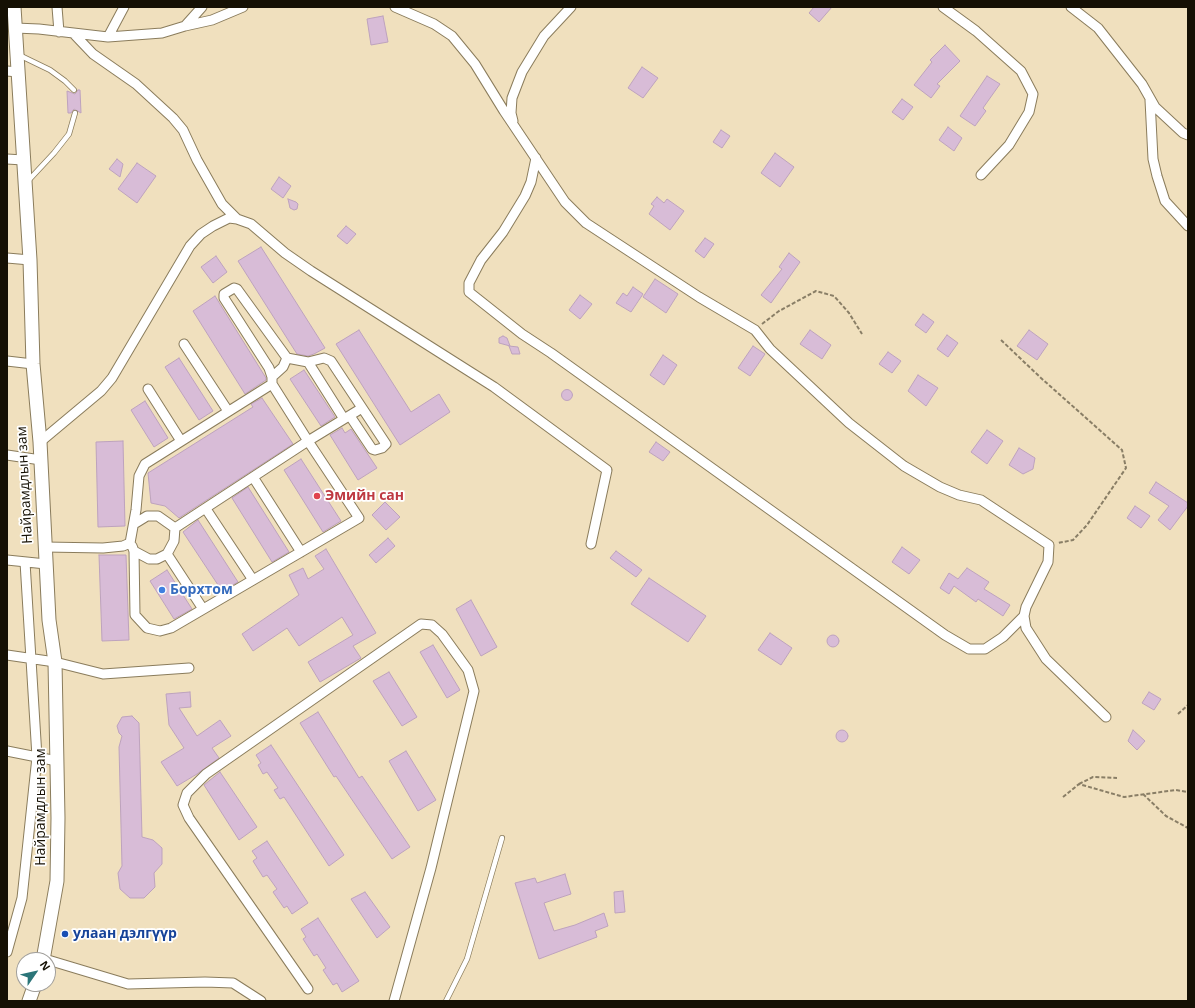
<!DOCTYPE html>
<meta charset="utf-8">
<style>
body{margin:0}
#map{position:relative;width:1195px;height:1008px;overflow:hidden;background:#f0e0be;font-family:"Open Sans",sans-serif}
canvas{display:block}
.frame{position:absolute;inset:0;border:8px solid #151004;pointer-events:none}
.north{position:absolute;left:16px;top:952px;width:40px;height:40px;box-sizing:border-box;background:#fff;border:1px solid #a19f9b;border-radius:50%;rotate:56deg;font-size:11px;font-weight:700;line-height:16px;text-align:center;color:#151004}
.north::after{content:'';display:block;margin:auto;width:14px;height:18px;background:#2b7579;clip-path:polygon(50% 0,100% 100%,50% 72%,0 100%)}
</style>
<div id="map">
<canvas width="1195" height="1008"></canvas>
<div class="frame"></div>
<div class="north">N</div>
</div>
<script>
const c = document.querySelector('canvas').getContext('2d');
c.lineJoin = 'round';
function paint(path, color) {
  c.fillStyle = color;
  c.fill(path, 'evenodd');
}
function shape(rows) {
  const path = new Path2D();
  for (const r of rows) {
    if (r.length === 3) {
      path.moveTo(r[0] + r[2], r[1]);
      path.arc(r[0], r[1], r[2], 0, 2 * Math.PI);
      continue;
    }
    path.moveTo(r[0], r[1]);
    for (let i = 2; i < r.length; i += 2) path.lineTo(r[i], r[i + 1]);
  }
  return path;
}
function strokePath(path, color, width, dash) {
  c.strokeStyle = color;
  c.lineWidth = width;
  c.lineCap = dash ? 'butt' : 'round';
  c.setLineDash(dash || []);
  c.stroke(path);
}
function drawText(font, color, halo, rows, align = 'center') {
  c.font = font + ' "Open Sans",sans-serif';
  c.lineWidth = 3.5;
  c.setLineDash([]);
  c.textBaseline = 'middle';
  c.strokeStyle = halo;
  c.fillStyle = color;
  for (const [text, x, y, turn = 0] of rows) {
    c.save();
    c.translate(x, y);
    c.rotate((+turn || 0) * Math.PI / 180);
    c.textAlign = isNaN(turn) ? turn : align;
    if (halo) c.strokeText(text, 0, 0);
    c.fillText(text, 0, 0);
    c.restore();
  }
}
const building = shape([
 [814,7,832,7,819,22,809,13,814,7],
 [383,16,388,42,371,45,367,19,383,16],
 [945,45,960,61,937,84,940,86,931,98,914,85,932,62,930,60,945,45],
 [642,67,658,78,643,98,628,88,642,67],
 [987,76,1000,84,983,108,986,111,975,126,960,116,987,76],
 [78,90,80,90,81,113,74,109,71,113,68,113,67,91,75,94,78,90],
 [902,99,913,107,903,120,892,112,902,99],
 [948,127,962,138,954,151,939,140,948,127],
 [721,130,730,136,722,148,713,142,721,130],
 [775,153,794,167,780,187,761,173,775,153],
 [117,159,123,164,120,177,109,169,117,159],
 [137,163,156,176,137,203,118,189,137,163],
 [279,177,291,186,283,198,271,189,279,177],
 [657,197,664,203,667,199,684,211,670,230,649,214,654,206,651,204,657,197],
 [288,199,296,202,298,204,297,209,294,210,290,208,288,199],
 [346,226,356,234,347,244,337,236,346,226],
 [705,238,714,244,704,258,695,251,705,238],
 [261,247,325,348,314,354,308,356,297,354,238,261,261,247],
 [789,253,800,262,771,303,761,295,782,269,779,267,789,253],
 [216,256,227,272,213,283,201,267,216,256],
 [655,279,678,294,666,313,643,297,655,279],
 [633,287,643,294,631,312,616,303,623,293,627,296,633,287],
 [580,295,592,304,580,319,569,310,580,295],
 [215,296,266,378,266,380,245,394,193,311,215,296],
 [923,314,934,322,926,333,915,325,923,314],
 [359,330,411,412,439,394,450,412,400,445,336,344,359,330],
 [810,330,831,345,822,359,800,344,810,330],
 [1029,330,1048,344,1037,360,1017,346,1029,330],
 [947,335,958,343,948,357,937,349,947,335],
 [503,336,507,338,510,346,499,343,499,338,503,336],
 [509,346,518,347,520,354,512,354,509,346],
 [753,346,765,354,750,376,738,368,753,346],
 [888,352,901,361,892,373,879,364,888,352],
 [663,355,677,365,664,385,650,375,663,355],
 [179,358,213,411,199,420,165,367,179,358],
 [304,370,335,417,321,426,290,379,304,370],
 [918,375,938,388,926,406,908,391,918,375],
 [567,395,5.5],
 [262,398,293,444,179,518,165,506,151,503,148,473,253,407,251,404,262,398],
 [145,401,168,438,154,447,131,410,145,401],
 [342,428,345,433,351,429,377,468,358,480,330,435,342,428],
 [987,430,1003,441,987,464,971,452,987,430],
 [123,441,125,526,98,527,96,442,123,441],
 [656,442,670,452,663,461,649,452,656,442],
 [1019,448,1035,458,1033,469,1023,474,1009,465,1019,448],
 [301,459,341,521,323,532,284,470,301,459],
 [1156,482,1188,503,1188,506,1170,530,1158,520,1169,506,1149,493,1156,482],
 [248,487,289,552,272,562,232,498,248,487],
 [385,502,400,517,386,530,372,515,385,502],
 [1135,506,1150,516,1141,528,1127,518,1135,506],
 [198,520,238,582,222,591,183,532,198,520],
 [388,538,395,546,376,563,369,555,388,538],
 [902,547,920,560,909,574,892,562,902,547],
 [326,549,376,633,353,646,361,658,320,682,308,662,353,635,342,617,299,646,287,628,253,651,242,634,299,595,289,575,303,568,308,579,324,569,315,556,326,549],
 [616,551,642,570,636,577,610,558,616,551],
 [99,555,126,555,129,640,102,641,99,555],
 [967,568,989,582,984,589,1010,605,1003,616,978,599,976,602,954,586,949,594,940,588,949,573,958,579,967,568],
 [167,570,192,609,174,619,150,581,167,570],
 [649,578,706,616,688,642,631,604,649,578],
 [471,600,497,647,481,656,456,609,471,600],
 [770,633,792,648,781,665,758,650,770,633],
 [833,641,6],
 [433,645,460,690,447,698,420,652,433,645],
 [389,672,417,717,402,726,373,681,389,672],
 [190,692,191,707,179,708,197,736,220,720,231,736,212,748,219,758,197,774,177,786,161,762,184,748,169,725,166,694,190,692],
 [1149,692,1161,699,1154,710,1142,703,1149,692],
 [318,712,359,778,362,776,410,847,392,859,336,776,334,777,300,723,318,712],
 [132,716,139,723,142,837,153,840,162,848,162,864,154,873,155,887,144,898,130,898,120,889,118,873,122,866,119,747,122,736,119,733,117,726,122,717,132,716],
 [1133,730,1145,741,1137,750,1128,741,1133,730],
 [842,736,6],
 [271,745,344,855,329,866,290,806,284,797,280,799,274,790,278,788,267,772,263,774,258,765,261,763,256,755,271,745],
 [406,751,436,800,418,811,389,761,406,751],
 [220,772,257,827,239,840,204,785,220,772],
 [267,841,308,903,292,914,287,906,284,908,273,892,277,889,267,875,263,877,253,861,257,858,252,851,267,841],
 [565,874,571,894,544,903,554,931,575,925,604,913,608,926,595,931,597,937,539,959,515,883,535,878,537,883,565,874],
 [623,891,625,912,615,913,614,892,623,891],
 [365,892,390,927,377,938,351,899,365,892],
 [318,918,359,981,342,992,337,983,333,985,323,970,326,968,317,954,314,956,303,939,306,937,301,929,318,918]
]);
const path = shape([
 [762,324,779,311,816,291,834,296,849,313,862,334],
 [1001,340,1041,378,1122,450,1126,468,1087,525,1073,540,1058,543],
 [1178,714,1188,705],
 [1079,784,1093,777,1117,778],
 [1143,794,1166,816,1188,828],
 [1063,797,1079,784,1124,797,1176,790,1188,792]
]);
const service = shape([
 [19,55,50,70,65,81,74,90],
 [27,182,54,153,69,134,75,113],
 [446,1001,467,959,502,838]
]);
const minor = shape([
 [57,7,59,32],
 [395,7,434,24,452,36,475,64,504,111,565,202,586,223,699,297,755,330,770,349,849,423,904,466,940,487,959,495,981,500,1049,545,1048,562,1026,607,1024,616,1026,628,1046,659,1106,717],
 [943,7,976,31,1021,71,1033,94,1029,112,1009,145,981,175],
 [1071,7,1098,28,1142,84,1155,107,1183,133,1188,135],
 [185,26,212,20,243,7],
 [15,28,39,29,108,37,162,33,185,26,202,7],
 [73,33,93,54,136,84,173,118,183,130,197,160,222,204,237,219,251,224,285,253,311,271,494,387,607,470,591,544],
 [108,37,124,7],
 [7,71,18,72],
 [1150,100,1153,159,1157,176,1165,201,1188,226],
 [513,121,511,113,512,98,522,72,544,36,571,7],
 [536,158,531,182,525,196,503,232,481,260,469,283,469,292,522,334,551,353,945,635,969,649,985,649,1003,637,1024,616],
 [7,159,23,160],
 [7,258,30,260],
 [184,344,228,411],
 [7,361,33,364],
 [308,362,344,419],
 [272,377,283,367,287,358],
 [272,384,272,377,269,368,224,298,224,294,234,288,237,289,287,358,308,362,324,358,331,361,386,444,382,448,375,450,372,449,350,416],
 [148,389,181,441],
 [40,442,101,391,112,378,190,246,201,234,213,226,229,218,237,219],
 [7,455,41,460],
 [253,477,301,552],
 [206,509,253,580],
 [132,546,134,551,149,559,157,559,167,554,174,541,175,528,158,516,147,516,134,524],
 [45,547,103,548,123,546,130,543,136,510,139,476,145,464,272,384,308,441,175,528],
 [134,551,135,615,147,628,160,631,171,628,359,518,308,441,362,408],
 [167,554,203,609],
 [7,560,46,564],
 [7,655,55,662,103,674,189,668],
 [7,751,57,761],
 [7,952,22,898,37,757,25,562],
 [48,960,128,984,205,982,233,983,261,1001],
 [308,989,189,818,183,805,187,793,206,774,421,624,432,625,442,634,468,670,474,691,431,868,394,1001]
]);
const secondary = shape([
 [14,7,30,260,33,364,40,442,49,620,55,662,58,818,57,881,43,960],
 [29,1001,35,984]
]);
const markers = [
 [317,496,4,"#e0444e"],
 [162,590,4,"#3f7fe0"],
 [65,934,4,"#1a4fb4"]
];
const streetNames = [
 ["Найрамдлын зам",25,485,-93],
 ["Найрамдлын зам",41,807,-90]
];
const healthNames = [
 ["Эмийн сан",325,496]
];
const shopNames = [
 ["Борхтом",170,590]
];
const transitNames = [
 ["улаан дэлгүүр",73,934]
];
paint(building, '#d8bcd7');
strokePath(building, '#bda2bd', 1);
strokePath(service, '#8a7c5c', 6);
strokePath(minor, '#8a7c5c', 11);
strokePath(secondary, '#8a7c5c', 15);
strokePath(path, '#897e66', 2, [4, 2]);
strokePath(service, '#fff', 4.5);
strokePath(minor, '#fff', 9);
strokePath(secondary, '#fff', 13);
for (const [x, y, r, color] of markers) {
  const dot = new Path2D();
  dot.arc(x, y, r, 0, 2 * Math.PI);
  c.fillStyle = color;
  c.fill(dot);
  strokePath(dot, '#fff', 1.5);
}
drawText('14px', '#151004', '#fff', streetNames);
drawText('bold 14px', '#be3a42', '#fff', healthNames, 'left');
drawText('bold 14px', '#366cbe', '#fff', shopNames, 'left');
drawText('bold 14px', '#164399', '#fff', transitNames, 'left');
</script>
